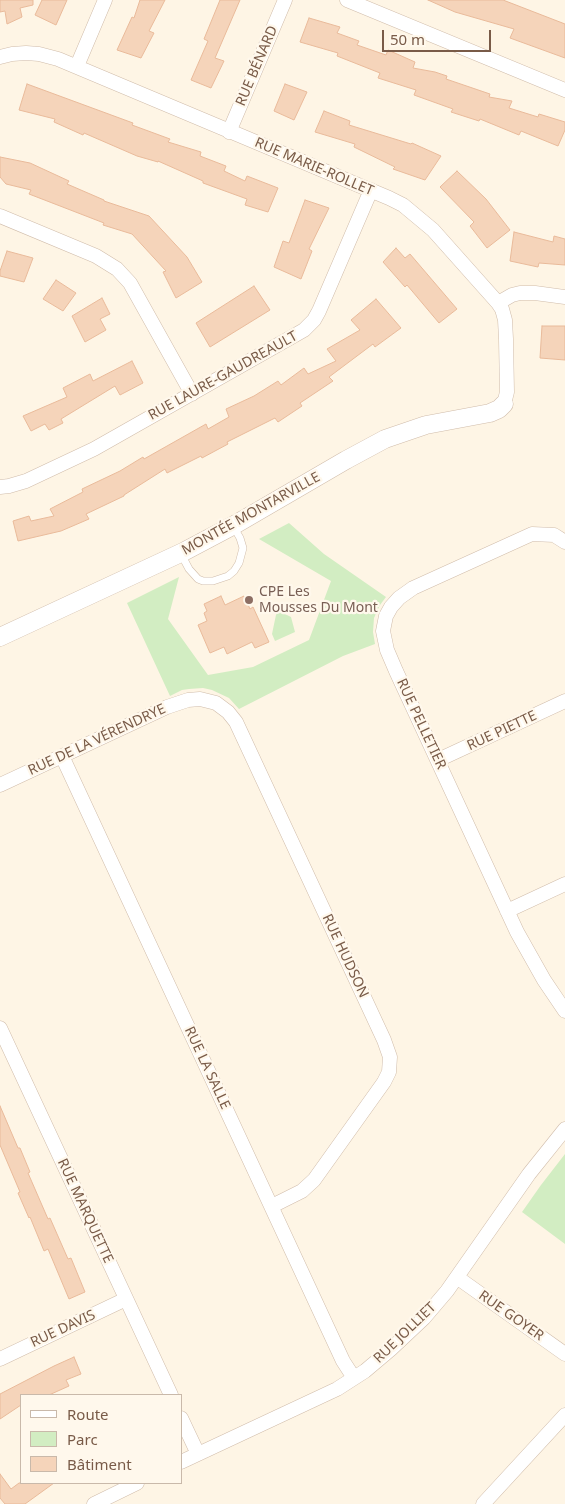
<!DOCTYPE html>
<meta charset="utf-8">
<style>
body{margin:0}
#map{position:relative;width:565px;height:1504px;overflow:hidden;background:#fef5e5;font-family:"Noto Sans",sans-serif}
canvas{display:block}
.legend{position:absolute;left:20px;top:1394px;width:162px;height:90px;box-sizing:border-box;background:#fff8ec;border:1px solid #c9b9aa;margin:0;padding:6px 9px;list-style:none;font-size:15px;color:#795b48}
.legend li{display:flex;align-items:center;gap:10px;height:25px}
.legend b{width:25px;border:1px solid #c9b9aa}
.scale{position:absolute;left:382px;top:30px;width:109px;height:22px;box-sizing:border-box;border:2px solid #795b48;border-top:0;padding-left:6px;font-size:15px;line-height:18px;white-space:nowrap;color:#795b48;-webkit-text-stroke:4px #fff8ec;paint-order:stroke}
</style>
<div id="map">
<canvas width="565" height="1504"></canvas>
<ul class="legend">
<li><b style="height:6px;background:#fff"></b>Route</li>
<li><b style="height:14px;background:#d2edc2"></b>Parc</li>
<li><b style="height:14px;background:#f5d4ba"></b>Bâtiment</li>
</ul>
<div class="scale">50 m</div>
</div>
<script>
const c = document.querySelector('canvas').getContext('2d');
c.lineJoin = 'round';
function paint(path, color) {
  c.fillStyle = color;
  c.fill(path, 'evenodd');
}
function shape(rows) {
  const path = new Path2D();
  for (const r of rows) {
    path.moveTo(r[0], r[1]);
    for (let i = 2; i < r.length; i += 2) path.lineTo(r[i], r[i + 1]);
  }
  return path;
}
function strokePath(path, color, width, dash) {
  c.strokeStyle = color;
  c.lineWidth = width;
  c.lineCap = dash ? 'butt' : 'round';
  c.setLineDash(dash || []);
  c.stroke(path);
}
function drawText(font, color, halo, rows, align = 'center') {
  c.font = font + ' "Noto Sans",sans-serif';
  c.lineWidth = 4.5;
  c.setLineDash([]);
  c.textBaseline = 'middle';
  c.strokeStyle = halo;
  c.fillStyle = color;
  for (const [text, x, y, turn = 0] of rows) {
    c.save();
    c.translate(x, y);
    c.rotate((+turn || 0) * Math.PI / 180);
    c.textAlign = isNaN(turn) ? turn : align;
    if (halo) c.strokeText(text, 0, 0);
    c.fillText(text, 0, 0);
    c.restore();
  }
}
const green = shape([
 [289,523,324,554,386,597,380,605,374,618,373,632,375,644,343,656,239,709,229,698,212,690,203,688,189,689,182,690,170,696,127,603,179,577,168,619,208,675,253,667,309,640,331,581,259,539],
 [277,610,291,617,295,632,275,641,272,634],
 [565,1154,565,1244,522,1212,541,1185]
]);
const building = shape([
 [0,0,33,0,33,5,20,8,22,17,7,24,5,11,0,12,0,0],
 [42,0,67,0,56,25,35,15,42,0],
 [140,0,165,0,149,31,154,33,141,58,117,50,132,17,134,18,140,0],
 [220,0,240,0,215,58,224,61,211,88,191,80,208,41,204,39,220,0],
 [428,0,503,0,565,24,565,58,510,38,514,29,455,12,428,0],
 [309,18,340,27,337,33,359,41,357,45,386,55,388,50,415,62,413,68,435,72,447,76,446,79,490,94,489,97,512,101,509,108,538,117,539,114,565,122,565,130,558,146,521,131,519,135,480,119,479,121,451,112,453,109,414,95,416,90,378,78,380,73,337,56,338,53,300,42,309,18],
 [27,84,133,123,132,125,170,139,168,142,201,152,200,156,226,166,224,171,245,181,247,176,278,188,268,212,245,205,247,199,203,183,203,181,158,161,158,162,137,156,84,133,83,135,54,122,55,119,19,110,27,84],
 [285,84,307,92,294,120,274,111,285,84],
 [324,111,350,121,349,125,411,144,412,143,441,156,425,180,393,169,395,167,354,147,355,144,315,132,324,111],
 [0,157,30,163,69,181,67,184,104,200,104,201,149,216,187,257,202,282,176,298,163,272,166,271,132,234,103,225,104,223,29,194,31,190,6,184,0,177,0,157],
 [457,171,486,199,510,230,487,248,470,226,474,222,440,187,457,171],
 [305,200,329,208,309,249,312,251,301,279,274,267,283,241,289,243,305,200],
 [514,232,553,242,554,236,565,239,565,265,539,263,538,267,510,261,514,232],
 [396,248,405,258,410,254,457,309,439,323,407,285,405,287,383,262,396,248],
 [7,251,33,258,24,282,0,276,0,271,7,251],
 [56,280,76,293,63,311,43,299,56,280],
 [254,286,270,310,210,347,196,323,254,286],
 [102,298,110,314,100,319,106,330,85,342,72,316,102,298],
 [376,299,401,328,375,347,373,344,329,377,333,381,300,403,302,406,278,422,275,418,227,442,228,444,202,458,201,456,167,473,165,469,124,495,124,496,86,514,89,519,61,531,18,541,13,521,29,516,31,521,54,516,50,509,83,492,82,489,120,471,143,457,144,459,206,424,208,429,229,417,226,409,254,396,278,381,281,385,304,368,308,374,336,361,327,349,360,330,351,320,376,299],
 [542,326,565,326,565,360,540,358,542,326],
 [132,361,143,383,120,395,115,386,61,419,63,423,49,430,45,424,31,431,23,416,67,397,63,388,90,374,93,381,132,361],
 [221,596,225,605,244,596,250,609,253,607,269,642,255,648,252,642,227,654,224,647,210,653,198,625,207,621,204,613,207,611,204,604,221,596],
 [0,1106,18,1148,20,1148,30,1172,28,1173,48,1219,50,1218,68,1259,71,1258,85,1292,69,1299,48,1249,44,1251,30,1217,29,1218,18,1193,20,1192,0,1145,0,1106],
 [74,1357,81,1374,66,1380,69,1386,49,1395,21,1395,21,1405,0,1419,0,1394,54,1366,74,1357],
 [0,1474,11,1489,19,1483,54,1483,25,1504,5,1504,0,1498,0,1474]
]);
const service = shape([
 [181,554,189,569,198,579,203,581,213,581,228,576,234,571,239,563,243,548,240,538,233,526]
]);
const minor = shape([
 [347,0,565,90],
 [0,57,12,54,26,53,39,54,58,59,389,198,403,205,433,230,498,303,502,309,505,320,506,339,507,392,504,404],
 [77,66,105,0],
 [229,132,285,0],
 [0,216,96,256,117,269,130,283,192,394],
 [498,303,512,295,520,293,535,293,565,297],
 [0,487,9,486,26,481,94,449,304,330,314,320,319,311,371,190],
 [565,542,554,535,532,534,413,588,399,598,391,607,386,616,383,631,387,650,396,671,517,932,544,980,565,1011],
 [62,756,343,1361,354,1378],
 [438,760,565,701],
 [0,785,167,707,188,700,200,699,216,703,228,712,236,722,384,1040,390,1057,389,1072,384,1082,314,1180,302,1191,272,1206],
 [507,911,565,884],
 [0,1028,171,1395],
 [458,1278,565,1354],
 [0,1359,126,1299],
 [181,1418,198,1454],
 [181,1462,337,1389,365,1371,391,1349,424,1318,447,1291,529,1174,565,1129],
 [94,1504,137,1483],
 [483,1504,565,1415]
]);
const tertiary = shape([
 [0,637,185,551,236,524,346,460,385,439,426,425,490,413,499,409,504,404]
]);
const markers = [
 [249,600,5,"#8d6e63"]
];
const streetNames = [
 ["RUE BÉNARD",257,66,-67],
 ["RUE MARIE-ROLLET",314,167,23],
 ["RUE LAURE-GAUDREAULT",223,376,-29],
 ["MONTÉE MONTARVILLE",251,514,-29],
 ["RUE PELLETIER",421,724,65],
 ["RUE PIETTE",502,731,-25],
 ["RUE DE LA VÉRENDRYE",97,740,-25],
 ["RUE HUDSON",345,956,65],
 ["RUE LA SALLE",207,1068,65],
 ["RUE MARQUETTE",85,1211,65],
 ["RUE GOYER",511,1316,35],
 ["RUE DAVIS",63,1329,-25],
 ["RUE JOLLIET",405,1333,-44]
];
const educationNames = [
 ["CPE Les",259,592],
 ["Mousses Du Mont",259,608]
];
paint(green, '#d2edc2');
paint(building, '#f5d4ba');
strokePath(building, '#e9ba9a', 1);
strokePath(service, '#d0bcaa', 8);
strokePath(minor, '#d0bcaa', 15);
strokePath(tertiary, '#d0bcaa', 19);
strokePath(service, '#fff', 7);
strokePath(minor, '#fff', 14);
strokePath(tertiary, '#fff', 18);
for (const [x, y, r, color] of markers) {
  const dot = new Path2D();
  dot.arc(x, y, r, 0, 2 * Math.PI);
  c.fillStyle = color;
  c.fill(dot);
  strokePath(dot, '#fff8ec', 2);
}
drawText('14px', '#795b48', '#fff8ec', streetNames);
drawText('14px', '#785e54', '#fff8ec', educationNames, 'left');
</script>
